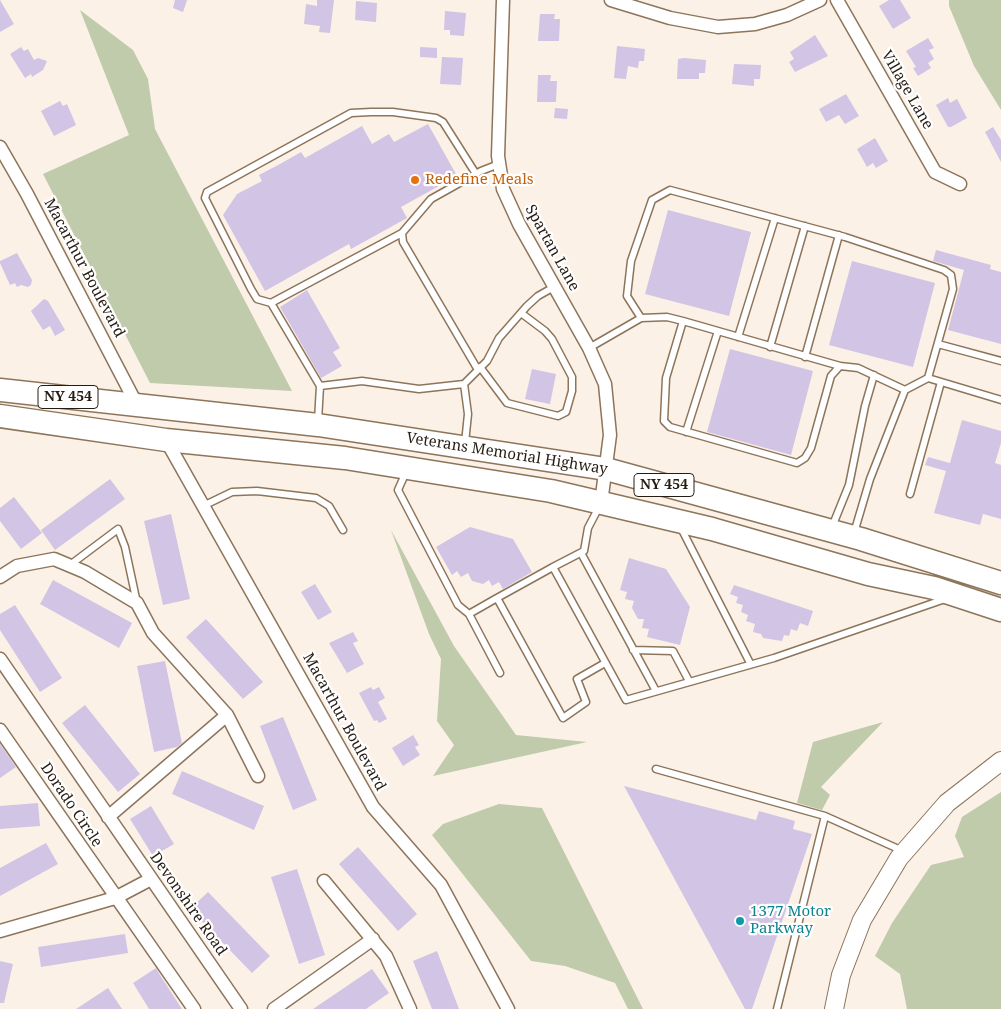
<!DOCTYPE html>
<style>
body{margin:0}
canvas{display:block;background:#fcf1e6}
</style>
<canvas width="1001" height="1009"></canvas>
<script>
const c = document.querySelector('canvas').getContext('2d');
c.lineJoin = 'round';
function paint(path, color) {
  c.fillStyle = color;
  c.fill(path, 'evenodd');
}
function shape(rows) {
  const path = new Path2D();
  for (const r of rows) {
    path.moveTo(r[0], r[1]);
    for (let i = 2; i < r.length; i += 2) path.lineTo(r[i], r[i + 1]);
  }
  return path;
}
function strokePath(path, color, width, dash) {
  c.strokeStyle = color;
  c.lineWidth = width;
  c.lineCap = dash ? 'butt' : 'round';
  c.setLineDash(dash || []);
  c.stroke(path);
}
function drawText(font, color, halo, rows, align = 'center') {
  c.font = font + ' "Noto Serif",serif';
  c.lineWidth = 4.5;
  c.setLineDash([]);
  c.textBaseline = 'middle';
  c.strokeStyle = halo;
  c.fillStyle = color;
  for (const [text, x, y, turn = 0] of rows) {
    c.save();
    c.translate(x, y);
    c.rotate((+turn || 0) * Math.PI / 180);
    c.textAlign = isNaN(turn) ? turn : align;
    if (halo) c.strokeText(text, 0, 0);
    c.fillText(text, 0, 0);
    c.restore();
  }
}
const green = shape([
 [949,0,1001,0,1001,110,974,66,949,6],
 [80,10,133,50,148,79,155,129,292,391,150,383,43,174,129,135],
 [391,530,454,646,516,735,587,742,433,776,454,745,437,721,441,659,429,634],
 [883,722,821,787,830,795,822,810,797,803,813,742],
 [1001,792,1001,1009,907,1009,900,974,875,956,892,923,931,865,964,857,955,836,962,817],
 [499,804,542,808,643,1009,628,1009,615,983,565,966,531,961,432,835,443,824]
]);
const building = shape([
 [0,0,14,24,0,32],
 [175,0,187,0,183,12,173,8],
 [317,0,334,0,330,33,319,32,320,26,304,24,306,4,317,6],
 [889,0,900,0,911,18,893,29,879,6],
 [356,1,377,3,376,22,355,20],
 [445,11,466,13,464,36,450,35,450,30,444,30],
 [540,14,555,14,554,19,560,19,559,41,538,41],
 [815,35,828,56,795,72,789,62,794,59,790,52],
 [928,38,934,48,929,50,934,59,928,63,931,68,918,76,913,68,916,67,906,51],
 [617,46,645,49,644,61,639,61,638,68,628,66,626,79,614,78],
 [21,47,24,51,28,49,34,60,38,58,47,61,43,70,32,77,31,74,25,78,10,54],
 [420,47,437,48,437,58,420,57],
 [442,57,463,58,461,85,440,84],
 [684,58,706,60,705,73,699,73,699,79,677,79,678,59],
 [734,64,761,65,760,79,754,79,754,86,732,84],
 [538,75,551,75,550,81,557,81,556,102,537,102],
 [846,94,859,116,845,124,839,115,826,122,819,109],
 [948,98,950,103,957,99,967,118,951,127,948,127,936,105],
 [60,101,63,106,67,104,76,125,54,136,41,111],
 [555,108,568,109,567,119,554,118],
 [428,124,457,176,401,207,407,218,351,249,349,244,265,291,223,215,237,194,262,181,259,175,280,164,301,152,305,158,362,126,372,144,389,134,394,142],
 [993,127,1001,140,1001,162,985,132],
 [875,138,888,161,876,168,873,163,867,167,857,149],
 [668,210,751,232,729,316,645,294],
 [936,250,991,265,990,269,1001,272,1001,344,948,330,964,270,933,261],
 [17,253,32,280,31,285,28,287,21,285,17,287,15,283,10,285,0,263,0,261],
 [852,261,935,283,913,367,829,345],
 [307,290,340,348,333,352,342,366,321,378,280,307],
 [44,299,48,301,65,330,55,336,50,326,43,330,31,311],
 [730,349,813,371,791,455,707,432],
 [532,369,556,374,550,404,525,399],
 [962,420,1001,431,1001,443,995,463,1001,465,1001,519,983,514,980,525,934,513,946,471,925,465,928,457,950,463],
 [110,479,125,499,55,550,41,530],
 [14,497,42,533,21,549,0,521,0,508],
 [171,514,190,599,163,605,144,521],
 [470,527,513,539,532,572,503,589,499,582,492,586,489,580,483,584,472,581,468,573,461,577,457,571,452,575,436,547],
 [629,558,666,569,690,607,680,645,647,637,649,629,642,628,644,619,638,619,632,608,634,601,625,599,627,592,620,590],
 [53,580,132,623,119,648,40,604],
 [315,584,332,612,318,620,301,592],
 [734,585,813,611,808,626,800,623,797,631,791,629,789,636,784,635,782,641,763,638,761,634,753,632,755,624,746,621,748,615,741,612,743,605,736,603,738,597,730,594],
 [15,605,62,678,40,692,0,630,0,614],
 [206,619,263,682,243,699,186,637],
 [353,632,358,641,353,643,364,664,347,673,329,643],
 [165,661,182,743,177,747,154,752,137,666],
 [371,687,373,690,379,687,385,698,378,702,387,719,379,723,377,720,374,721,359,693],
 [85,705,140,774,118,792,62,723],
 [283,717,317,800,293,810,260,726],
 [413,735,419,745,415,747,420,755,403,766,392,748],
 [0,744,16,767,0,778],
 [182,771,264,806,254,830,172,794],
 [624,786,756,820,759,811,795,821,793,829,812,834,752,1009,745,1009],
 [38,803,40,826,0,829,0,806],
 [151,806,174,844,153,856,130,819],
 [46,843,58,864,0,896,0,868],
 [358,847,417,914,398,931,339,864],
 [297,869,325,955,299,964,271,877],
 [208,892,270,956,252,973,190,909],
 [125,934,128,953,41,967,38,947],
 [437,951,459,1009,432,1009,413,961],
 [0,961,13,964,4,1003,0,1003],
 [156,968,160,975,182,1009,149,1009,133,983],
 [372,969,389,993,366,1009,313,1009],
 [108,988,122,1009,76,1009]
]);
const lane = shape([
 [271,303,402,233],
 [683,321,667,317,641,318,627,296,631,261,652,200,670,190,845,237,944,270,951,275,953,289,928,378],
 [738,337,775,218],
 [938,344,1001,361],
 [770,347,805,226],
 [589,348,641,318],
 [805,357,839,235],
 [840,366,683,321,666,378,664,421,670,427,797,463,805,458,811,448,831,376,840,366,858,368,905,390],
 [480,367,507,403,558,416,566,412,572,391,572,377,552,339,545,331,521,313],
 [478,370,403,242,402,233,431,199,481,171,499,164],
 [320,386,271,303,257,299,251,289,205,198,207,192,351,113,371,112,393,112,436,118,443,122,476,174],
 [318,421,320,386,362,381,419,389,464,384],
 [686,432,718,331],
 [465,443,468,414,464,384,487,361,499,338,527,306,538,296,554,287],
 [406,472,398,490,458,605,469,614],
 [910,494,941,382],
 [203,506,232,492,257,491,316,498,329,506,343,530],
 [599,507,588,528,584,551,553,567,626,700,774,658,945,599],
 [680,526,750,663],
 [832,527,849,485,865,406,874,375],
 [854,533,870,479,905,390,928,378,1001,400],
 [581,553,656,691],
 [70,565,118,529,125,547,137,603],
 [497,598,553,567],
 [633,650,673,651,689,681],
 [500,673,469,614,497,598,563,718,586,702,577,679,605,663],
 [656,769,825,816,903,851],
 [777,1009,825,816]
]);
const street = shape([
 [503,0,498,156,503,189,519,224,589,348,605,384,610,435,601,503],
 [611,0,670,18,718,27,755,24,787,15,820,0],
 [837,0,935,172,960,184],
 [0,147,27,194,137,405],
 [166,440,373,807,441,885,508,1009],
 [0,577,17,566,54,559,85,572,137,603,153,633,227,715,258,776],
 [0,659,241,1009],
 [0,730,194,1009],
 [108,817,227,715],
 [324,881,386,956,410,1009],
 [0,931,115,898,151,879],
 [274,1009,373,939]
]);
const secondary = shape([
 [834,1009,841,975,862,920,899,858,947,803,1001,761]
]);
const highway = shape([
 [0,390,318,425,606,469,861,539,1001,583],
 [0,416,166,440,345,458,551,491,712,529,868,574,934,588,1001,610]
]);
const markers = [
 [415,180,5,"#e8710a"],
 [740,921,5,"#0f9aa8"]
];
const shields = [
 [68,397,60],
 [664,485,60]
];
const shieldNames = [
 ["NY 454",68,397],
 ["NY 454",664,485]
];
const streetNames = [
 ["Village Lane",907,90,60],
 ["Spartan Lane",552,248,61],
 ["Macarthur Boulevard",84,268,62],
 ["Veterans Memorial Highway",507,454,9],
 ["Macarthur Boulevard",344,722,61],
 ["Dorado Circle",71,805,56],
 ["Devonshire Road",188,904,55]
];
const foodNames = [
 ["Redefine Meals",425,180]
];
const cultureNames = [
 ["1377 Motor",750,912],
 ["Parkway",750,929]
];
paint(green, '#c0cbab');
paint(building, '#d2c4e5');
strokePath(lane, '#8d755b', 9);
strokePath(street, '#8d755b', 15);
strokePath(secondary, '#8d755b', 20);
strokePath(highway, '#8d755b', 25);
strokePath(lane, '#fff', 6);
strokePath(street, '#fff', 12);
strokePath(secondary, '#fff', 18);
strokePath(highway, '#fff', 22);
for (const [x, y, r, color] of markers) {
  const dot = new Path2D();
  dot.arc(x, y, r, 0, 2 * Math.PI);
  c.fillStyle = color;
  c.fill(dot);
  strokePath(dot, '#fff', 2);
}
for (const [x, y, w] of shields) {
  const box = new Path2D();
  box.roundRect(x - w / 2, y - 11.5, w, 23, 4);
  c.fillStyle = '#fff';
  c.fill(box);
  strokePath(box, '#261c12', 1);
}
drawText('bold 14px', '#261c12', null, shieldNames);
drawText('15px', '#261c12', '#fff', streetNames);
drawText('15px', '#c56008', '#fff', foodNames, 'left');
drawText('15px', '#0d838f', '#fff', cultureNames, 'left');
</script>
